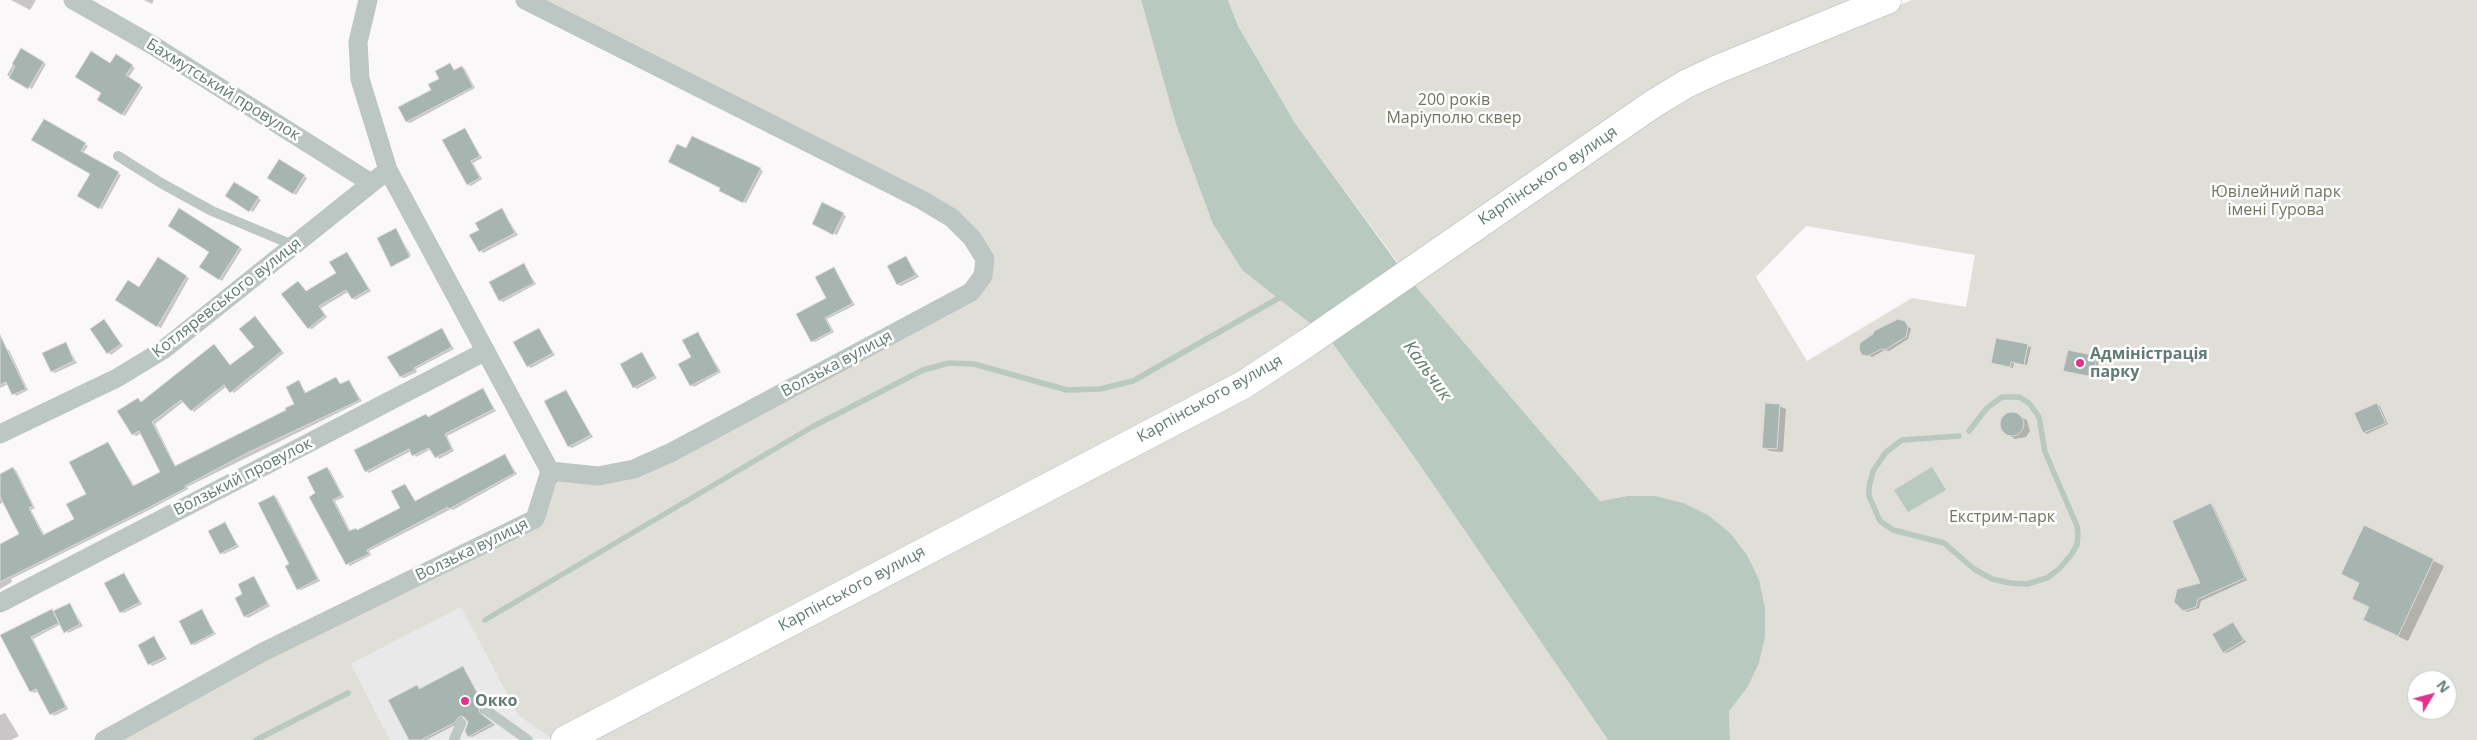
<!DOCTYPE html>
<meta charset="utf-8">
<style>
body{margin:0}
#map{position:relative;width:2477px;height:740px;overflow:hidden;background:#faf8f8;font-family:"Open Sans",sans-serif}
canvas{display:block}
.north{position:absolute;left:2407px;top:670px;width:50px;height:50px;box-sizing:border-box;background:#fff;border:1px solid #c0cbc7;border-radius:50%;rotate:53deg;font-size:14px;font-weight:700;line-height:20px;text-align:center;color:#617c73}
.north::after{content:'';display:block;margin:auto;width:18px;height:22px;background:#de338e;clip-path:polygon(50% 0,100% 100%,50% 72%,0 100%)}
</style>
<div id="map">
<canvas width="2477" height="740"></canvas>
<div class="north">N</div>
</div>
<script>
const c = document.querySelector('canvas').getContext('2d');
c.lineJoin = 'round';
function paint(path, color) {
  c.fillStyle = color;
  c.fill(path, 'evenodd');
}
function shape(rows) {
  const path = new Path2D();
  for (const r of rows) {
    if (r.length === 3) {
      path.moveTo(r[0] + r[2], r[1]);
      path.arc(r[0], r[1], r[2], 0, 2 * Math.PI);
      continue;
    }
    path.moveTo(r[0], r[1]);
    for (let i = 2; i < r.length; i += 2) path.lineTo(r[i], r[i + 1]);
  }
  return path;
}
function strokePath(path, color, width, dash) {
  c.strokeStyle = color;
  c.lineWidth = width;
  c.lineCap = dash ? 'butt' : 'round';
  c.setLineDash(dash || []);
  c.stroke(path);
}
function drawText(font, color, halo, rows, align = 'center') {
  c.font = font + ' "Open Sans",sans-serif';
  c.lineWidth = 5;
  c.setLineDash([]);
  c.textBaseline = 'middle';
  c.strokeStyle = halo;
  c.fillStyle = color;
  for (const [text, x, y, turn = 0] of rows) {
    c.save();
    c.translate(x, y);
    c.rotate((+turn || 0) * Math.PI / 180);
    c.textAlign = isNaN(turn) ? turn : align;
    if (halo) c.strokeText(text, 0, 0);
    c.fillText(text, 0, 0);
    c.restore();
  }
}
const built = shape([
 [461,607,518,715,552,739,390,740,351,664]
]);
const green = shape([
 [525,0,1141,0,1149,27,1243,271,1318,327,1270,359,552,739,518,715,461,607,351,664,390,740,104,740,535,519,550,471,634,469,971,292,985,259,952,218],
 [1228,0,1887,0,1718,69,1401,267,1295,123,1238,26],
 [1912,0,2477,0,2477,740,1730,740,1729,710,1747,688,1655,496,1627,496,1600,501,1411,282,1658,113,1721,78],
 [1806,226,1975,255,1966,307,1912,298,1807,361,1756,277],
 [2417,680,2447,680,2447,710,2417,710],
 [1328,337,1415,458,1608,740,583,740]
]);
const water = shape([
 [1141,0,1228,0,1238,26,1295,123,1405,274,1600,501,1627,496,1655,496,1683,503,1708,515,1730,533,1747,555,1759,580,1765,608,1765,636,1759,663,1747,688,1729,711,1730,740,1608,740,1415,458,1328,337,1243,271,1213,224,1176,124],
 [1932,467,1946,490,1908,512,1894,490]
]);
const shadow = shape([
 [11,0,36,0,30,10],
 [144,0,154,0,152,4],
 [21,50,46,64,32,89,7,75],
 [116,56,135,68,128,78,143,87,125,116,98,99,103,92,110,64],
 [450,64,455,71,462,67,465,69,475,88,410,123,407,122,400,108,432,90],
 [44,121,88,146,83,153,121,175,102,209,79,196,91,173],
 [465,129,482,158,473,163,482,179,471,186,468,184],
 [686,149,737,157,763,171,746,203,720,190,722,188],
 [280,160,307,178,296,195,269,178],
 [235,183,261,200,253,212,227,196],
 [823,204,846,216,837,235,813,223],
 [180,210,242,249,222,281,201,267,210,251],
 [502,210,518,235,483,253,471,235,481,230],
 [396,230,411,255,392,265],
 [347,253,371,291,355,300,348,292,321,308,327,317,312,329,309,328,298,282,307,292,337,273],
 [906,257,919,277,901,286,898,284],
 [158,259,189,278,161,328,117,300,139,289],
 [524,265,536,284,503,302,500,300],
 [834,268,855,305,827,319,834,332,815,342,812,341,828,298],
 [255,318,284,353,234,393,227,386,194,412,184,401,155,424,176,467,288,411,296,404,299,382,307,394,336,378,342,385,349,381,362,401,187,487,188,489,149,510,11,579,12,582,0,589,0,555,21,535,4,502,0,504,0,476,13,469,16,470,35,508,31,510,45,536,75,520,108,444,135,487,162,472,142,433,136,436,133,434,138,400,142,403,214,346,231,366,256,347],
 [104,321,123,346,111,355,91,330],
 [1904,322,1911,329,1908,339,1889,351,1885,350,1872,357,1863,354],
 [442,329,454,349,416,369,417,372,404,378,401,377],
 [539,330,555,355,531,368,528,366],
 [698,333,721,372,694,387,691,385,692,357],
 [1997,339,2031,347,2027,365,2014,363,2013,368,1992,363],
 [66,344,77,363,55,373,52,371],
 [6,349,9,350,28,390,16,396,8,384,0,388,0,352],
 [642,353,657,378,637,389,634,387],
 [2097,357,2099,359,2096,378,2065,370],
 [483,390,496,411,447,436,454,451,439,459,431,449,416,457,411,451,369,473,366,471,426,416,429,418],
 [566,391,593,437,572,448,569,446],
 [2377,405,2380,406,2388,424,2367,434,2364,432],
 [1779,406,1786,409,1783,452,1770,451,1763,447],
 [2012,413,2027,420,2030,431,2026,437,2015,439,2002,429,2001,422,2005,416],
 [505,455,517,474,453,510,451,509,369,551,371,555,350,566,311,497,317,494,327,468,330,470,344,497,335,501,351,532,358,531,401,508,405,485,416,502],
 [274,496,277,498,320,581,301,590,298,589],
 [2211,505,2214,507,2247,580,2201,601,2199,608,2187,612,2184,610,2202,584],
 [225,523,239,547,224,554,221,553],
 [2365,527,2444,566,2408,641,2374,625,2360,583],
 [124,574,142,604,124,613,121,612],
 [253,578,270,606,248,618,245,616,244,594],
 [70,604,83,626,68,633,61,624,33,639,68,709,54,716,38,691,34,693,31,691,2,636,52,610,54,612],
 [201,611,216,634,195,645,192,644],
 [2233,623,2246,642,2227,653,2224,652],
 [154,638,167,659,152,666,139,646],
 [463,667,485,706,482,711,483,716,495,725,472,737,469,736,469,721,463,717,457,724,426,740,410,740,417,686,421,689],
 [5,713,19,736,11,740,0,740,0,715]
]);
const stream = shape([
 [1959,436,1902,440,1886,452,1873,471,1869,487,1869,496,1880,521,1893,530,1944,543,1974,569,1992,579,2010,583,2027,584,2047,578,2059,569,2071,555,2077,545,2078,534,2077,526,2045,452,2039,417,2029,403,2019,397,2002,397,1987,408,1969,431],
 [485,620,812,427,923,370,949,363,974,364,1067,390,1100,389,1133,381,1284,295],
 [256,740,348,693]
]);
const building = shape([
 [21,48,44,62,28,89,9,78,15,66,12,64,21,48],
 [91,51,110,63,116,54,133,65,126,75,141,85,122,115,97,100,101,93,75,77,91,51],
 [450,63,454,70,462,66,473,87,406,122,398,107,431,90,428,84,439,79,435,71,450,63],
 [44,119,86,143,81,151,119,172,99,209,77,196,90,174,31,140,44,119],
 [465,128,480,156,471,161,480,178,467,185,442,140,465,128],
 [692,136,761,168,743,203,719,191,720,188,668,162,677,144,686,148,692,136],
 [279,159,305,175,293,194,267,178,279,159],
 [234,182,259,197,249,212,225,196,234,182],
 [822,202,844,213,833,235,812,224,822,202],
 [179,208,240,247,219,280,199,267,209,252,168,226,179,208],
 [502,208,515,233,479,252,469,235,479,230,475,223,502,208],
 [396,228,410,257,391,267,377,238,396,228],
 [347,252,369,289,352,299,346,290,319,306,325,315,308,329,281,294,298,281,306,291,336,273,329,262,347,252],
 [906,256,916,275,897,285,887,266,906,256],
 [158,257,187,276,157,327,115,300,128,280,139,287,158,257],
 [524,263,534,283,499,301,489,282,524,263],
 [834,267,853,303,825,318,832,331,811,342,796,314,826,298,815,277,834,267],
 [255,316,282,351,230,393,224,385,191,411,181,400,152,422,175,466,286,410,285,408,294,404,286,387,299,380,305,393,336,377,340,384,349,380,360,400,247,453,185,486,186,488,146,509,0,582,0,544,19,534,0,497,0,474,13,467,33,506,29,508,43,535,74,519,66,504,86,494,69,462,108,442,133,486,160,472,139,431,132,435,117,411,138,398,141,402,214,344,230,365,254,347,239,329,255,316],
 [104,319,121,344,107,354,90,329,104,319],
 [1898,319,1905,321,1908,327,1906,337,1885,350,1881,349,1868,356,1862,355,1859,349,1860,343,1873,334,1874,331,1898,319],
 [442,328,452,347,414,368,415,370,400,377,387,357,442,328],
 [539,328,553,353,527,367,513,342,539,328],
 [698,332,719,371,690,386,678,364,691,357,682,340,698,332],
 [0,335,26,389,12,395,6,382,0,385,0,335],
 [1996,338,2028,344,2024,365,2011,362,2010,367,1991,363,1996,338],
 [66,342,74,361,51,372,42,353,66,342],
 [2068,350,2097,356,2093,377,2063,371,2068,350],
 [642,352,655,376,633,388,620,364,642,352],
 [483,388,494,409,445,434,452,449,435,458,429,448,412,456,409,449,365,472,354,450,426,414,428,417,483,388],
 [566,390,591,435,568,447,544,401,566,390],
 [1765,403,1780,404,1777,449,1762,448,1765,403],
 [2377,403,2386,423,2363,433,2354,413,2377,403],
 [2012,424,12],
 [505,454,515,473,449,509,448,507,367,550,369,554,346,565,309,497,315,493,307,477,327,467,342,495,333,500,349,531,356,528,357,530,400,508,391,491,405,484,415,501,505,454],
 [274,495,318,579,297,590,285,566,289,564,258,503,274,495],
 [2211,503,2245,578,2198,599,2196,607,2183,611,2174,602,2177,589,2200,583,2172,521,2211,503],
 [225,522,237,545,220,554,208,531,225,522],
 [2364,525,2434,559,2398,636,2363,620,2369,607,2352,599,2359,583,2341,574,2364,525],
 [124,573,140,602,120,613,104,583,124,573],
 [254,576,268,604,244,617,235,598,242,594,238,584,254,576],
 [70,603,80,624,64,633,53,611,70,603],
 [52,609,59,623,31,637,66,707,50,715,36,689,30,692,0,635,52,609],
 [202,609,214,633,191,645,179,621,202,609],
 [2233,622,2244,640,2223,653,2212,634,2233,622],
 [154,636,165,657,148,665,138,645,154,636],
 [463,666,483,704,479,709,480,713,493,723,468,737,465,731,468,722,464,717,460,716,454,723,421,740,409,740,388,700,417,685,419,689,463,666]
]);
const lane = shape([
 [118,156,161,183,212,211,293,245],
 [486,710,528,740],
 [454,740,461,723]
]);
const street = shape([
 [73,0,154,46,371,183],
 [368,0,358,42,360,79,388,170,550,471],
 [525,0,922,200,952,218,972,238,985,259,983,276,971,292,672,452,634,469,598,476,550,471],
 [0,434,117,378,163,350,388,170],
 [0,603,486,351],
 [104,740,263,652,535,519,550,471]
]);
const secondary = shape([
 [565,740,1243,385,1307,343,1653,104,1686,84,1718,69,1887,0]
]);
const markers = [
 [2080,363,5,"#de338e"],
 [465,701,5,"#de338e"]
];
const streetNames = [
 ["Бахмутський провулок",223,90,32],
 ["Карпінського вулиця",1548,176,-34],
 ["Котляревського вулиця",227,298,-38],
 ["Волзька вулиця",837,364,-28],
 ["Карпінського вулиця",1210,399,-29],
 ["Волзький провулок",243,477,-27],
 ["Волзька вулиця",472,550,-26],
 ["Карпінського вулиця",852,589,-28]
];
const parkNames = [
 ["200 років",1454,100],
 ["Маріуполю сквер",1454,118],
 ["Ювілейний парк",2276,192],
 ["імені Гурова",2276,210],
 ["Екстрим-парк",2002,517]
];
const poiNames = [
 ["Адміністрація",2090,354],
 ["парку",2090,372],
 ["Окко",475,701]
];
const waterNames = [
 ["Кальчик",1427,371,54]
];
paint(built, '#e8e9e8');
paint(green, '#dfded7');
paint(water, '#b8c9c0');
paint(shadow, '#0003');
strokePath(stream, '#b8c9c0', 5.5);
paint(building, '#a6b5b0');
strokePath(building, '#dcdada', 1);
strokePath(secondary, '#afbbb7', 29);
strokePath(lane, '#bcc6c3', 10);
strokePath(street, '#bcc6c3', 19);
strokePath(secondary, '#fff', 28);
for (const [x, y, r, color] of markers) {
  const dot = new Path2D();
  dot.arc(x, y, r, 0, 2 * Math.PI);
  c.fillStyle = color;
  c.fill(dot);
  strokePath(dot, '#fff', 2);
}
drawText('16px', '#617c73', '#fff', streetNames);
drawText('16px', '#737460', '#fff', parkNames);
drawText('bold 16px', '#617c73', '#fff', poiNames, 'left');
drawText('italic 18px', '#607c6e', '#fff', waterNames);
</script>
